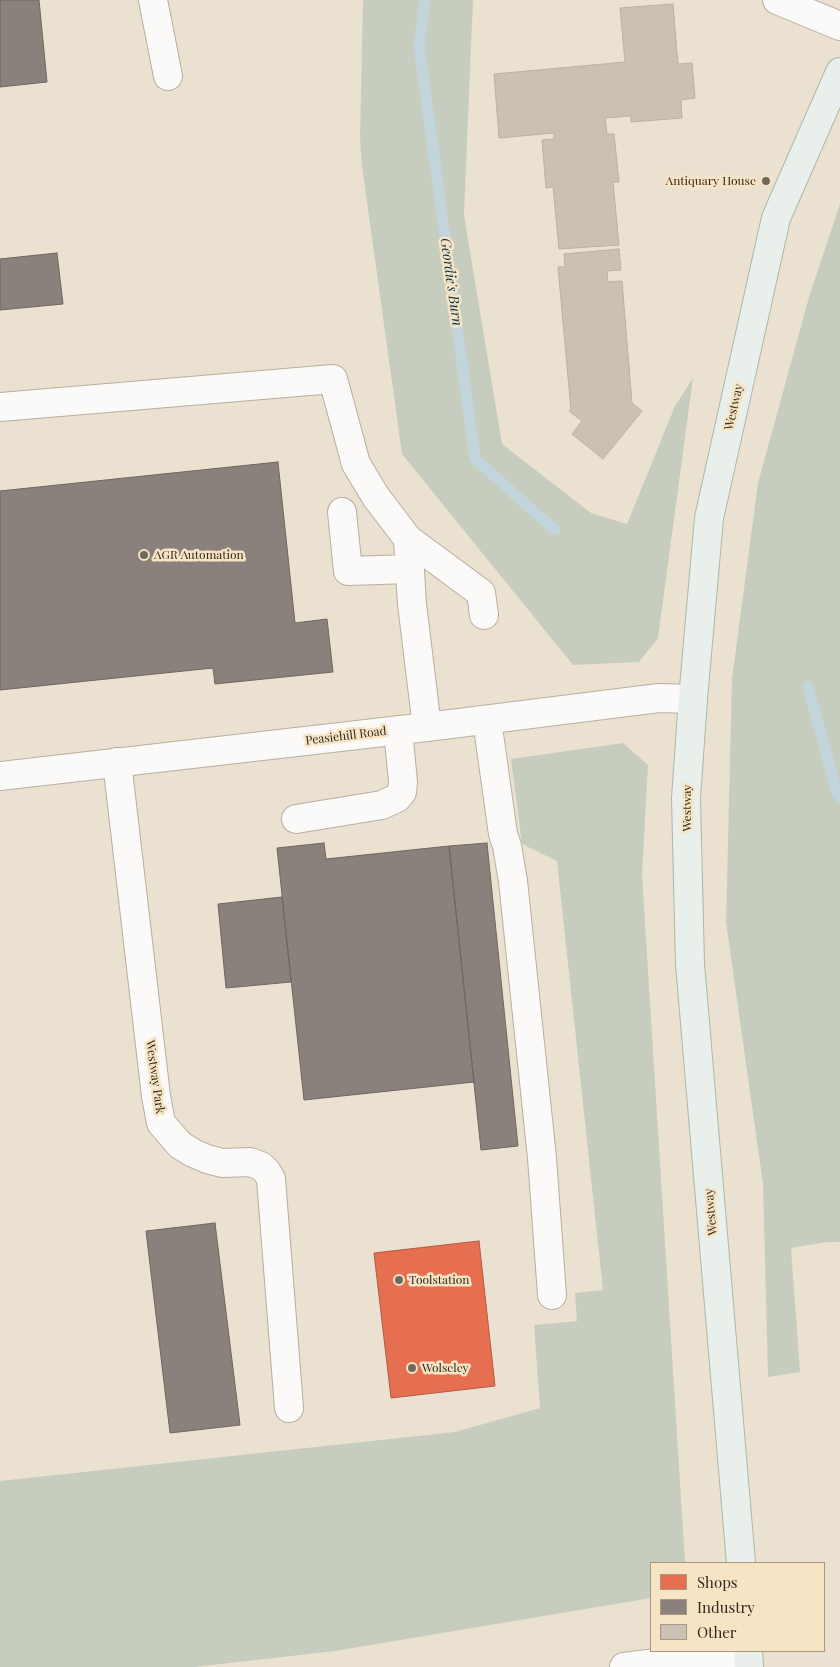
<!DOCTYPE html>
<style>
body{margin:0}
#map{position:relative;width:840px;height:1667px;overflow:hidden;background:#ebe1d0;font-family:"Playfair Display",serif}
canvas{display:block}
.legend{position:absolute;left:650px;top:1562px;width:175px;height:90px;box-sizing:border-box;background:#f7e4c4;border:1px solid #a79981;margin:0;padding:6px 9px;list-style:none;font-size:15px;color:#2f281c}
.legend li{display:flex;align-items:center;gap:10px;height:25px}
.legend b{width:25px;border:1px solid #a79981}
</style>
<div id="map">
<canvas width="840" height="1667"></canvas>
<ul class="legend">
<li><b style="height:14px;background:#e76f51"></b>Shops</li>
<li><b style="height:14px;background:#8a817c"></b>Industry</li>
<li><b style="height:14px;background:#cac1b4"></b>Other</li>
</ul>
</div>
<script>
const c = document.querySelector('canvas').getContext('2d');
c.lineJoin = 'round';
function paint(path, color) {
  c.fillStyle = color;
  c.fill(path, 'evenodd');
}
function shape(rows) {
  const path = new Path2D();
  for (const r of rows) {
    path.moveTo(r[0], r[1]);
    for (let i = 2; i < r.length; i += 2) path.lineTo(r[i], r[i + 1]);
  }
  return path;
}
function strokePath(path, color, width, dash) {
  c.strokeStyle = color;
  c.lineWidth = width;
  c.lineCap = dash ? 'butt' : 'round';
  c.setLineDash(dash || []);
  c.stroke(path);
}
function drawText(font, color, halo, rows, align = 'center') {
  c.font = font + ' "Playfair Display",serif';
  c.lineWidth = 5;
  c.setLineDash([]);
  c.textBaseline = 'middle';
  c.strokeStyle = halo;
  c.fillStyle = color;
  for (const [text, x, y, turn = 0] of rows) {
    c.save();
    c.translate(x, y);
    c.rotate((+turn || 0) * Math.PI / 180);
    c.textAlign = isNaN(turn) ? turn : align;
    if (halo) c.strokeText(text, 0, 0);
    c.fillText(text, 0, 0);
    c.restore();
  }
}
const green = shape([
 [363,0,473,0,464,215,502,444,591,513,627,524,675,406,693,378,658,638,639,662,573,665,402,454,362,166,360,137],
 [840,204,840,1242,827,1242,791,1248,800,1372,768,1377,763,1184,726,922,732,679,758,483,809,297],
 [623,743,648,765,642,875,685,1563,651,1563,651,1598,335,1651,195,1667,0,1667,0,1481,455,1432,540,1408,534,1325,577,1321,575,1293,603,1290,557,861,522,844,511,759]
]);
const shops = shape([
 [479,1241,495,1386,391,1398,374,1253,479,1241]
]);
const industry = shape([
 [0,0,39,0,47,82,0,87,0,0],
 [57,253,63,304,0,310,0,259,57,253],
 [278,462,295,623,327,619,333,672,215,684,213,668,0,690,0,491,278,462],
 [324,843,326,859,449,846,474,1082,304,1100,277,848,324,843],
 [487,843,518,1146,481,1150,449,846,487,843],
 [282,897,291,982,226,988,218,904,282,897],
 [215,1223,240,1425,170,1433,146,1231,215,1223]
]);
const stream = shape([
 [425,0,419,45,475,459,555,530],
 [808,687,837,793,840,797]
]);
const building = shape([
 [673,4,678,64,692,63,695,98,681,100,682,118,631,122,631,116,605,118,607,134,614,134,619,182,613,182,619,245,559,249,553,187,546,188,542,140,554,139,554,133,499,138,494,74,625,62,620,8,673,4],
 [619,249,621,270,607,271,608,282,622,281,632,403,642,411,603,459,572,434,582,421,569,411,571,410,558,267,565,267,564,254,619,249]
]);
const minor = shape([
 [153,0,168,76],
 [777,0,840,26],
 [0,407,333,379,356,464,376,497,408,539,412,604,427,727],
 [342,512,348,571,410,569],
 [408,539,481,593,484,615],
 [487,720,503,834,507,846,513,881,542,1158,552,1295],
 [117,762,156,1096,161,1123,180,1145,193,1153,207,1159,222,1163,250,1162,261,1166,267,1172,271,1179,289,1408],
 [0,776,427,727,659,698,693,699],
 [296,819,382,805,397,798,402,792,403,782,398,730],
 [624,1667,712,1656,748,1655]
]);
const major = shape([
 [741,1563,690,964,686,798,693,699,709,518,776,218,840,72],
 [748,1651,749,1667]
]);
const markers = [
 [766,181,5,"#71695b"],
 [144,555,5,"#71695b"],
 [399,1280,5,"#71695b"],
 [412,1368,5,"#71695b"]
];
const poiNames = [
 ["Antiquary House",756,181,"right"],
 ["AGR Automation",154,555],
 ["Toolstation",409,1280],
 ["Wolseley",422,1368]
];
const streetNames = [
 ["Westway",734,407,-77],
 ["Peasiehill Road",346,736,-7],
 ["Westway",687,808,-90],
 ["Westway Park",155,1077,82],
 ["Westway",711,1212,-95]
];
const waterNames = [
 ["Geordie's Burn",451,282,82]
];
paint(green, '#c7cdbe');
paint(shops, '#e76f51');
strokePath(shops, '#b05a41', 1);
paint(industry, '#8a817c');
strokePath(industry, '#6f665f', 1);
strokePath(stream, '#c2d5dd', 11);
paint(building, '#cac1b4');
strokePath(building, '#bab1a4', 1);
strokePath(minor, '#b6aea1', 30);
strokePath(major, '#adb6aa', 30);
strokePath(minor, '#fcfaf8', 28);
strokePath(major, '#e9efeb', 28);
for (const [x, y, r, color] of markers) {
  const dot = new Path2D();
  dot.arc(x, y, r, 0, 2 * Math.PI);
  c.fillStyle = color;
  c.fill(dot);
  strokePath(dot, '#f7e4c4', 2);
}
drawText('12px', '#2f281c', '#f7e4c4', poiNames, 'left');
drawText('12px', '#2f281c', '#f7e4c4', streetNames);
drawText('italic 14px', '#063347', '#f7e4c4', waterNames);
</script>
